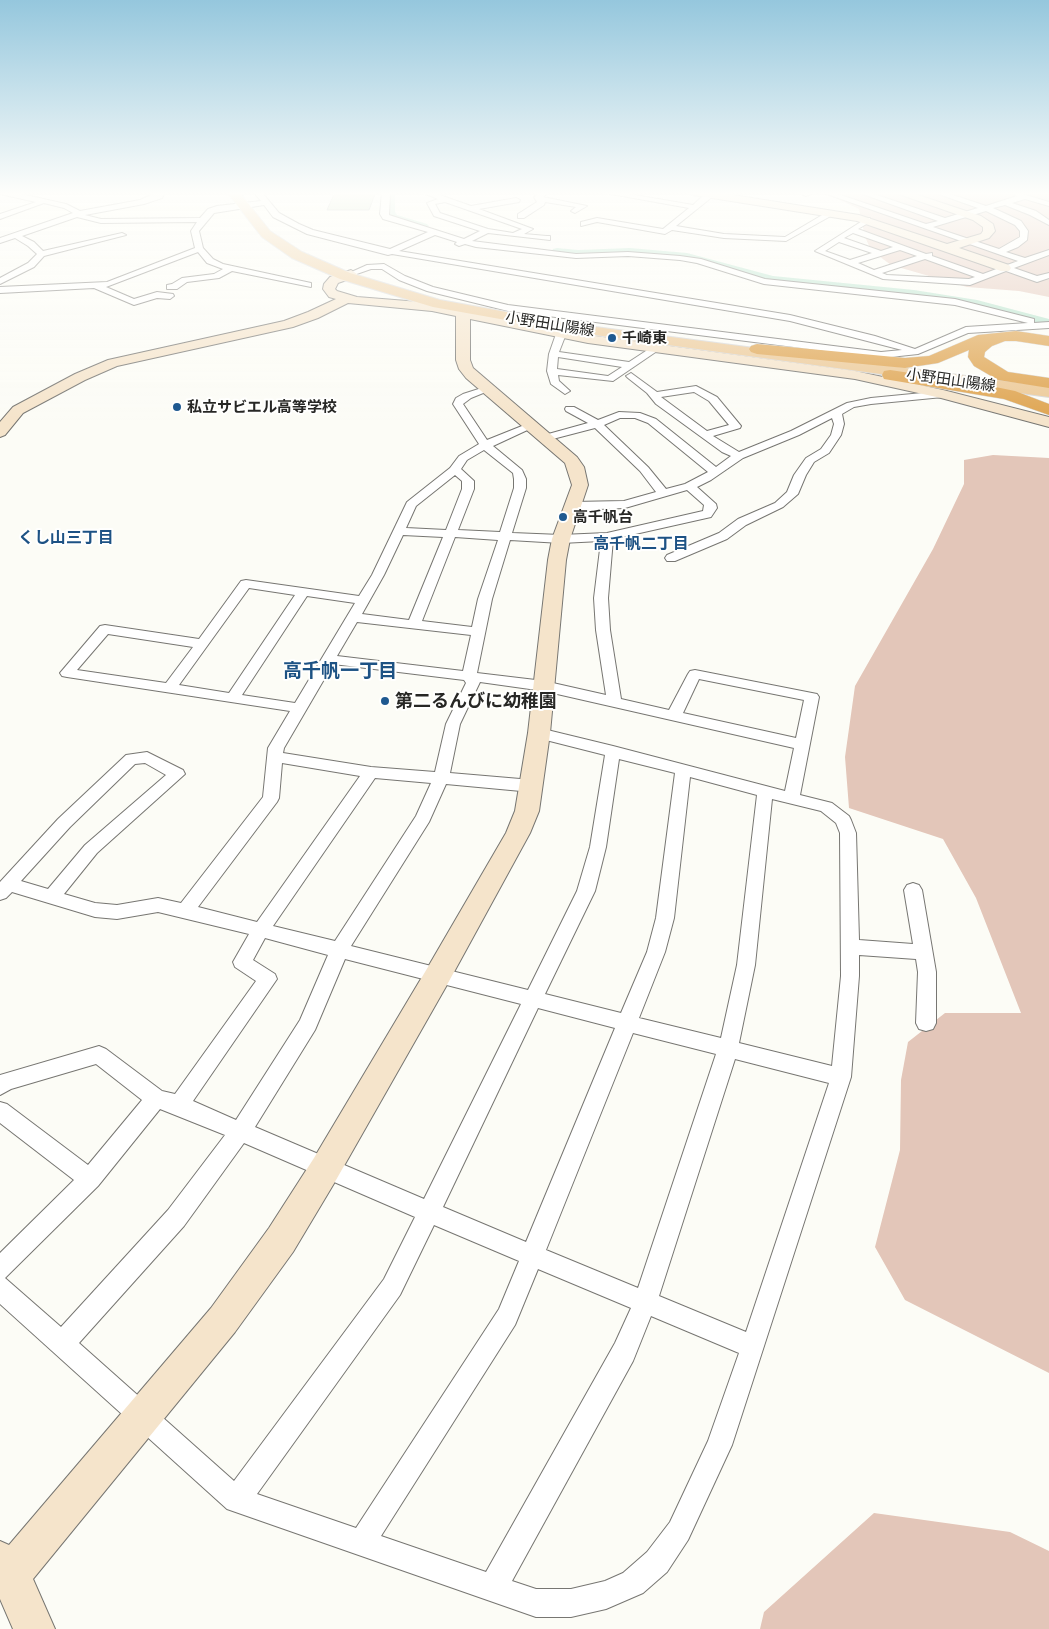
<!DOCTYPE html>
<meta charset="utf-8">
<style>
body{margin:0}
canvas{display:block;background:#fcfcf6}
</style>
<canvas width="1049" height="1629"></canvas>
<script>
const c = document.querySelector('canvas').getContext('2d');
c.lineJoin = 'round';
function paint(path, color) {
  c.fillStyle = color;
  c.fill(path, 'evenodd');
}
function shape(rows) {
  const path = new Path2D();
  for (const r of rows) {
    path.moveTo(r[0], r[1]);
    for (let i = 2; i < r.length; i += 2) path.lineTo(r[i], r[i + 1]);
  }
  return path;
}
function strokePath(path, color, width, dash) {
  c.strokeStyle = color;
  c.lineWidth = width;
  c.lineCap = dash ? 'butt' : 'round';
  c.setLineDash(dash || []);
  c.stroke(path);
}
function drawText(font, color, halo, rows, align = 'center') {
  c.font = font + ' Commissioner,"Noto Sans JP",sans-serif';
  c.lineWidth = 4;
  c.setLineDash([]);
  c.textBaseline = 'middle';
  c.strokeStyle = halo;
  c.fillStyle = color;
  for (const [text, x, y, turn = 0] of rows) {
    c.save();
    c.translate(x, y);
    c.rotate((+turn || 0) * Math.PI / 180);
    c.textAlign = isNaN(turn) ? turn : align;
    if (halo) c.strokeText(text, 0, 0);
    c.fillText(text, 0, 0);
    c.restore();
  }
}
const green = shape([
 [823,192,1049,192,1049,297,1019,291,967,287,891,265,871,250,865,237,859,209],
 [993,455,1049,458,1049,1373,905,1300,875,1247,900,1150,901,1080,908,1042,945,1013,1021,1013,976,898,943,839,849,808,845,757,855,686,933,549,964,484,964,460],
 [874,1513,1010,1532,1049,1551,1049,1629,760,1629,764,1612]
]);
const stream = shape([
 [1042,321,1049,322]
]);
const river = shape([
 [385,192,395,192,395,212,397,215,427,224,429,226,427,228,423,229,389,219,383,213,385,192],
 [557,248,578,250,630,248,687,253,773,276,914,290,977,300,1049,319,1049,327,976,308,914,298,773,284,686,261,630,256,578,258,553,255,551,252,553,249,557,248]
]);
const building = shape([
 [335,192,369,192,370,194,375,194,369,210,327,210,335,192]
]);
const street = shape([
 [0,192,12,192,66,204,80,211,140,200,158,192,165,192,162,198,144,204,85,215,101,219,200,218,208,209,217,206,261,201,256,195,257,192,264,192,264,195,279,213,299,224,313,230,390,249,428,232,383,219,380,214,382,192,390,192,389,215,464,239,480,231,434,216,427,203,438,199,421,192,431,192,471,206,516,198,520,200,519,202,479,209,533,229,524,234,547,236,550,236,550,240,488,233,472,241,576,254,628,252,680,256,701,259,765,279,955,299,1034,319,1034,323,1049,322,1049,328,968,333,918,354,881,358,508,311,427,291,399,280,382,269,371,269,351,276,347,274,367,265,384,264,405,276,433,287,508,305,881,352,902,350,790,321,392,254,388,255,307,234,273,217,264,205,214,213,199,231,203,248,213,259,223,264,311,283,311,287,232,271,219,278,187,282,177,289,167,289,167,285,172,284,182,278,214,274,223,269,207,263,198,252,106,287,134,299,157,292,173,294,174,296,170,299,157,298,134,305,94,288,0,293,0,287,107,282,195,248,191,231,197,222,101,223,77,217,22,236,34,242,43,251,122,233,126,235,44,256,34,267,0,284,0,278,28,263,37,254,28,246,15,238,0,243,0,238,73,213,64,208,44,203,0,219,0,214,36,202,0,194,0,192],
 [445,202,522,229,513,233,488,229,440,213,435,204,445,202],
 [435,235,457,242,455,244,459,246,465,244,476,247,576,258,628,256,680,260,697,263,764,284,955,305,1028,323,966,327,915,349,875,336,790,315,399,251,435,235],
 [541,192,546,194,543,197,587,206,575,213,571,211,576,207,545,202,544,205,524,218,518,218,518,214,537,202,534,197,541,192],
 [600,192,617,192,693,205,706,193,712,193,712,197,676,226,724,234,785,237,829,211,836,213,786,241,724,238,672,230,665,234,597,222,581,226,581,222,597,218,663,229,689,208,600,192],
 [797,192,815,192,806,196,797,192],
 [821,192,832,192,926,224,938,221,857,192,868,192,945,218,978,208,933,192,944,192,986,206,1017,196,1013,194,1016,192,1049,202,1049,206,1025,199,1012,203,1036,211,1049,220,1049,225,1030,215,1005,205,993,208,1021,221,1028,231,1027,240,1018,247,1006,252,1025,258,1049,250,1049,255,1014,268,1037,276,1049,273,1049,278,1037,282,1006,271,970,285,883,279,815,251,867,218,870,218,870,222,858,229,926,254,932,253,932,256,983,274,1018,261,821,192],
 [986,211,1015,225,1020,231,1020,237,999,249,933,227,986,211],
 [853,233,893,247,881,251,844,238,853,233],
 [839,242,872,253,850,260,825,251,839,242],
 [900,250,917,256,874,270,858,263,900,250],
 [925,259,975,277,969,279,887,275,882,273,925,259],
 [561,331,566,334,559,352,629,362,652,347,658,347,660,349,613,381,558,375,559,381,570,391,565,394,551,384,547,371,549,354,556,334,561,331],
 [558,357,622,367,608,376,557,369,558,357],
 [631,373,657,392,696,386,717,397,741,426,740,428,713,436,739,452,791,431,847,403,871,398,943,391,948,394,943,397,871,404,854,407,842,414,844,424,841,435,829,453,814,462,806,475,798,494,783,507,746,525,727,539,675,561,667,561,665,558,667,555,719,533,738,519,775,503,787,492,794,475,806,458,821,449,831,435,834,424,832,418,799,435,743,458,711,480,697,487,716,504,717,508,711,517,613,539,608,598,610,630,621,699,669,710,688,674,690,671,695,670,817,694,819,697,800,795,832,803,849,816,851,820,856,833,859,940,913,944,904,890,907,885,913,883,919,885,922,890,936,972,936,1023,933,1029,926,1031,919,1029,916,1023,918,972,916,959,859,955,859,976,851,1077,732,1445,688,1540,667,1572,643,1593,606,1609,571,1617,536,1617,227,1509,0,1304,0,1253,74,1180,0,1123,0,1102,7,1104,88,1165,142,1100,96,1064,11,1089,0,1095,0,1075,99,1046,106,1049,162,1091,175,1094,256,981,235,967,233,962,249,934,158,912,117,919,95,917,12,892,6,898,0,900,0,882,58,819,126,755,147,752,183,770,185,774,97,853,64,894,95,903,117,905,158,898,181,903,263,797,268,748,290,711,67,677,62,676,60,673,100,626,105,625,199,639,241,581,246,580,359,596,372,575,407,502,450,468,459,456,479,444,453,404,456,398,463,394,488,386,493,389,471,398,463,404,487,440,527,424,535,424,536,426,493,446,522,470,526,479,526,488,512,533,561,535,607,533,703,511,704,505,687,490,625,508,573,510,567,506,573,502,624,501,656,492,640,471,595,428,545,441,541,440,540,438,541,436,588,423,566,411,565,409,566,407,574,407,598,420,619,412,640,413,656,419,716,467,731,456,722,452,656,404,647,393,628,378,626,376,631,373],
 [694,392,709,401,729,425,707,431,661,397,694,392],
 [620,418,635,418,648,423,708,472,685,484,666,489,648,467,604,425,620,418],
 [484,450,513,473,514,479,514,488,500,532,458,530,474,489,474,481,461,469,467,460,484,450],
 [455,475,462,481,462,489,446,530,406,528,416,506,455,475],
 [403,535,443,537,409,620,362,614,384,575,403,535],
 [455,537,498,540,478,599,472,627,422,621,455,537],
 [510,540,561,543,601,541,594,598,596,630,606,695,544,681,477,673,492,599,510,540],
 [249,588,295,595,229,693,179,685,249,588],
 [307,596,355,603,295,703,242,695,307,596],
 [357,622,471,635,463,671,337,656,357,622],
 [108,634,193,647,166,683,77,670,108,634],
 [333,664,464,680,466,683,446,724,435,772,371,767,283,753,284,748,333,664],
 [699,679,804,700,796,738,683,713,699,679],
 [480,682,544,691,794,748,785,791,613,746,539,728,534,729,531,733,534,737,605,755,590,847,577,891,528,990,351,946,429,822,446,784,532,792,538,790,540,786,538,782,532,780,450,773,460,724,480,682],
 [619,759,675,773,656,918,647,952,621,1013,545,994,595,891,606,847,619,759],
 [145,763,166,775,85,845,48,889,21,881,70,827,135,764,145,763],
 [282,763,360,776,257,922,198,907,277,802,279,798,282,763],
 [690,777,757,795,737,965,721,1038,639,1018,665,952,674,918,690,777],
 [375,778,431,783,416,816,335,941,273,926,375,778],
 [772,799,821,811,836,823,840,833,841,976,832,1066,739,1043,755,965,772,799],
 [265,938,328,955,300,1020,236,1120,193,1101,277,979,275,974,253,960,265,938],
 [345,959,521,1004,424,1199,255,1127,315,1030,345,959],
 [538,1008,615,1028,526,1242,443,1207,538,1008],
 [633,1033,716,1054,638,1288,546,1250,633,1033],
 [735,1059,829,1083,746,1332,659,1296,735,1059],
 [160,1109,225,1135,168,1210,61,1327,5,1278,98,1186,160,1109],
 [244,1143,415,1217,384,1279,234,1481,79,1343,184,1226,244,1143],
 [434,1225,519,1261,499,1309,356,1528,257,1494,400,1295,434,1225],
 [538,1269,631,1308,615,1343,486,1572,381,1536,515,1325,538,1269],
 [651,1316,739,1353,708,1441,670,1522,647,1552,623,1573,605,1581,571,1589,536,1589,512,1581,633,1361,651,1316]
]);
const secondary = shape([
 [688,192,714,192,859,215,947,244,981,234,983,231,983,227,973,220,893,192,909,192,981,216,993,224,995,231,989,238,959,248,1009,265,1011,268,1009,271,1001,271,857,221,693,195,688,192],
 [351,270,357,274,355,277,338,283,335,289,337,291,357,297,432,303,588,335,855,371,943,390,1049,417,1049,427,941,398,855,379,588,343,470,319,470,360,473,368,577,457,584,467,588,485,570,539,566,560,550,733,539,811,530,833,448,983,336,1180,293,1252,235,1332,33,1579,55,1629,13,1629,0,1599,0,1541,9,1545,211,1308,269,1228,314,1158,428,967,506,833,515,811,528,733,548,560,552,539,572,485,565,463,466,378,459,369,456,360,456,316,432,311,348,303,318,318,293,327,117,366,85,380,23,413,5,435,0,437,0,422,13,407,75,374,108,360,284,321,308,312,336,299,329,297,323,289,324,284,330,277,351,270]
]);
const primary = shape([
 [227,192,239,192,270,231,302,252,350,273,440,300,573,324,1049,387,1049,397,573,332,433,307,340,279,292,258,262,237,227,192]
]);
const highway = shape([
 [1016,331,1049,336,1049,346,1016,341,1005,341,992,346,985,352,984,357,1008,372,1049,378,1049,388,998,380,974,366,968,357,969,350,938,363,905,368,757,354,751,352,749,349,751,346,757,344,905,358,929,356,978,335,1016,331],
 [890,370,971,382,1015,391,1049,404,1049,415,1004,399,884,379,882,375,884,371,890,370]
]);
const markers = [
 [612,338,5,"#1f5990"],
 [177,407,5,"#1f5990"],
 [563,517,5,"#1f5990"],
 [385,701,5,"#1f5990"]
];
const farStreetnames = [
 ["小野田山陽線",550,324,9],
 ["小野田山陽線",951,380,8]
];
const farPoinames = [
 ["千崎東",622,338],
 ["私立サビエル高等学校",187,407],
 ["高千帆台",573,517]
];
const farNeighbourhoodnames = [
 ["くし山三丁目",66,538],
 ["高千帆二丁目",641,544]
];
const poiNames = [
 ["第二るんびに幼稚園",395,701]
];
const neighbourhoodNames = [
 ["高千帆一丁目",340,671]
];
paint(green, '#e3c6b9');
strokePath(stream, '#b8e3cd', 2.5);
paint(river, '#b8e3cd');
paint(building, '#c2d8b4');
strokePath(building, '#8e918d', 1);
strokePath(street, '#777672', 2);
strokePath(secondary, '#777672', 2);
strokePath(primary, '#d8d8d8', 2);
strokePath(highway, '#d8d8d8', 1);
paint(street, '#fff');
paint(secondary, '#f5e4cb');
paint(primary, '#ecc997');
paint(highway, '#dfa552');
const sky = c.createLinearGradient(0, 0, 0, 420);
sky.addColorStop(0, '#95c7dd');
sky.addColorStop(0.46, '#fefefb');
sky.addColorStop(1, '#fefefb00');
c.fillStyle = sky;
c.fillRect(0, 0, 1049, 420);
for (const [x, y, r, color] of markers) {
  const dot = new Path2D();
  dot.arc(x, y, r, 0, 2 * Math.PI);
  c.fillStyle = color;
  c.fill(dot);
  strokePath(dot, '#fffffe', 2);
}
drawText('15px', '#272725', '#fffffe', farStreetnames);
drawText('bold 15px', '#272725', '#fffffe', farPoinames, 'left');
drawText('bold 16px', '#1d5284', '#fffffe', farNeighbourhoodnames);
drawText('bold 18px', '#272725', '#fffffe', poiNames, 'left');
drawText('bold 19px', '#1d5284', '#fffffe', neighbourhoodNames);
</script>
